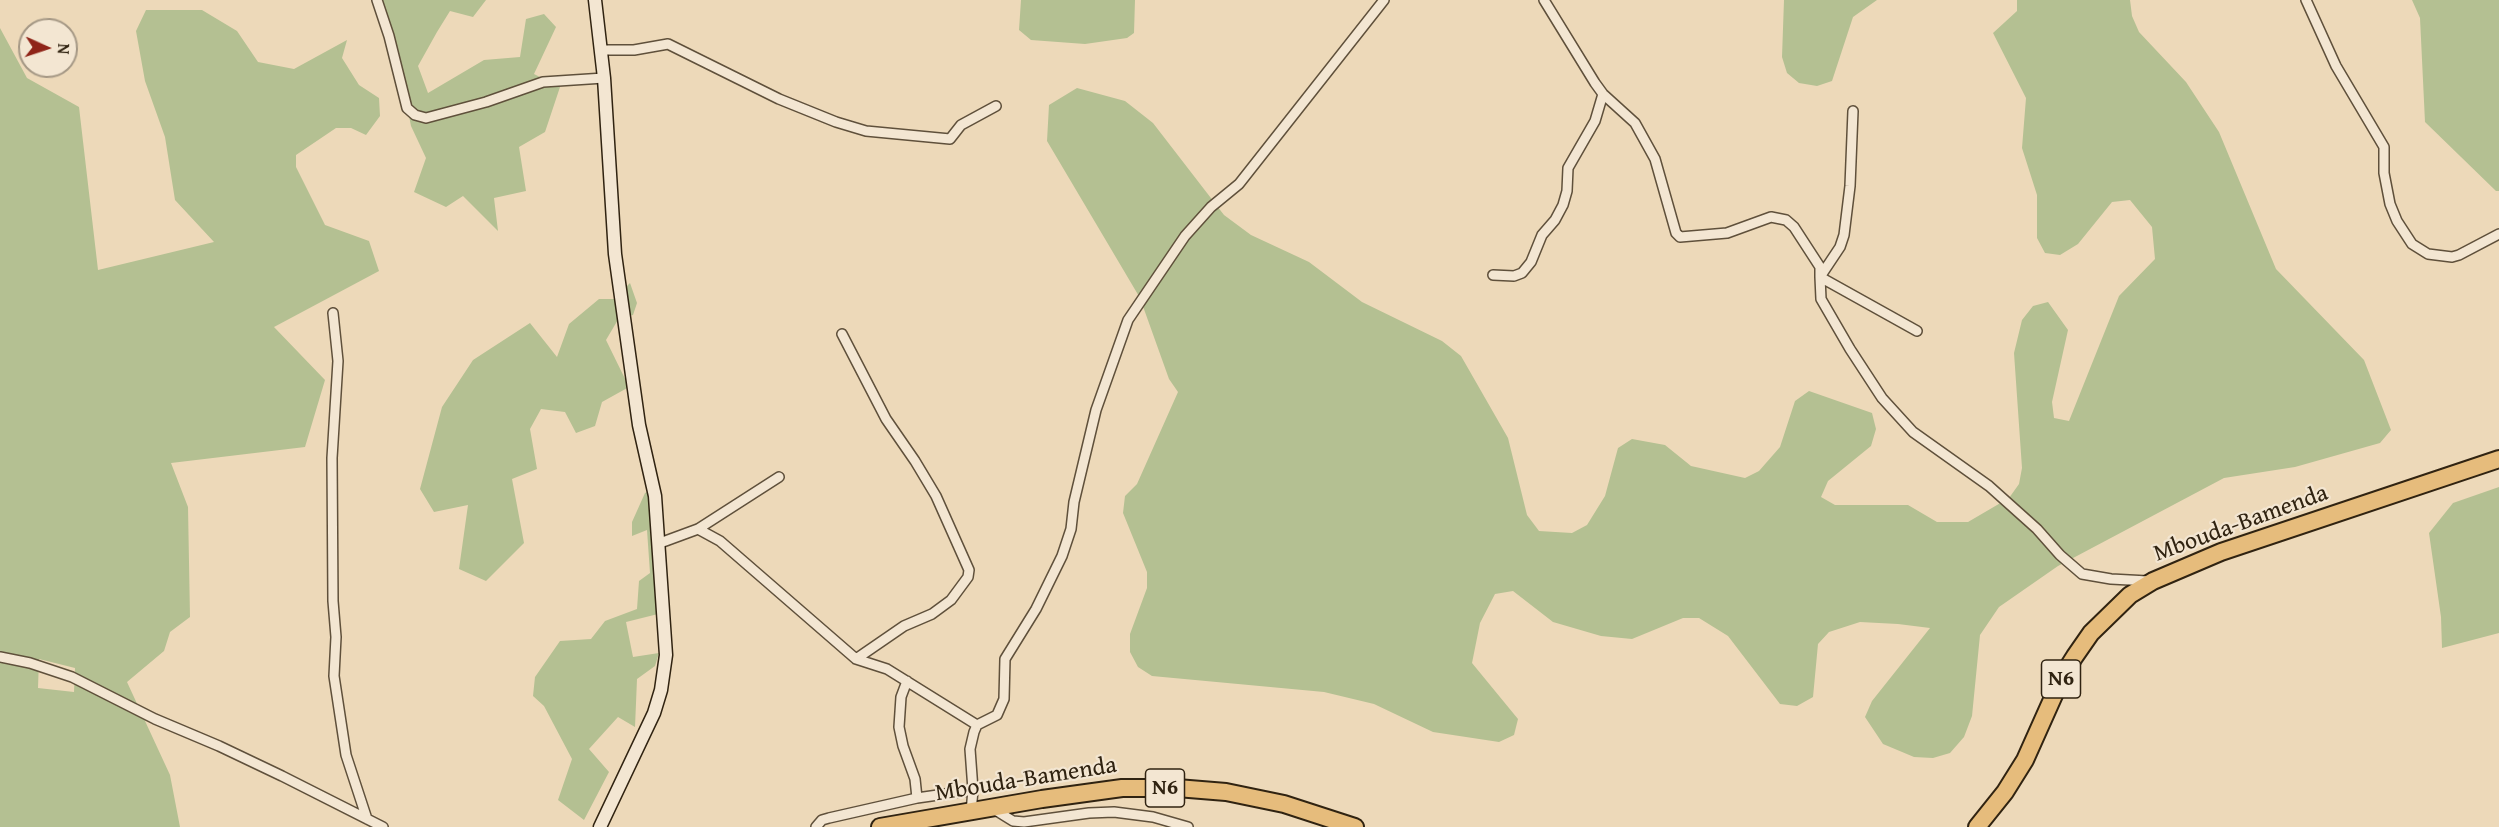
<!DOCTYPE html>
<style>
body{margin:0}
#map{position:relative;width:2499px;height:827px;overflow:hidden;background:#edd9b9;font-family:"Gentium Book Plus",serif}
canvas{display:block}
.north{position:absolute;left:18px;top:18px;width:60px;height:60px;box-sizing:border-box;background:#f3e6d2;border:2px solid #a59885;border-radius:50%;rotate:93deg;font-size:16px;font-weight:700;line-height:24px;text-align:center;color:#302311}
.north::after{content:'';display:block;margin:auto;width:21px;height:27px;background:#8f2418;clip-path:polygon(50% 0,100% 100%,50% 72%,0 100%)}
</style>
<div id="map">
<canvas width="2499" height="827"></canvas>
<div class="north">N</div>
</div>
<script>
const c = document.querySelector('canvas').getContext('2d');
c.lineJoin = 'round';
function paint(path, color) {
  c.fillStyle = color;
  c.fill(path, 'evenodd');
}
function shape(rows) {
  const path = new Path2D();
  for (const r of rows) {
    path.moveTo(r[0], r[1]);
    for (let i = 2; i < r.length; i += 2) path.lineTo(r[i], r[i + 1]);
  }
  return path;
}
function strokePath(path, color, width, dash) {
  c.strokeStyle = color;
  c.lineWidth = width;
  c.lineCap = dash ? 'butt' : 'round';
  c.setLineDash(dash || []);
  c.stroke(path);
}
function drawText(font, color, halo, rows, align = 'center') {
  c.font = font + ' "Gentium Book Plus",serif';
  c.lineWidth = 4.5;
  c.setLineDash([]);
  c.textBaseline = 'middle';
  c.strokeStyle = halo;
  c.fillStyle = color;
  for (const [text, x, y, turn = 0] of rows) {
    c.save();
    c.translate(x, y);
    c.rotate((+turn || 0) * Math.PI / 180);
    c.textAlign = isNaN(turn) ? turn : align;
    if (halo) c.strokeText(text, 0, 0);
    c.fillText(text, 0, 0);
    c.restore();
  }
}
const green = shape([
 [382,0,486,0,473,17,450,11,437,32,418,66,428,93,484,60,520,57,526,19,544,14,556,27,534,74,560,87,545,132,519,147,526,191,494,198,498,231,463,196,446,207,414,192,426,158,411,126,394,40],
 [1021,0,1135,0,1134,33,1127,38,1085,44,1031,40,1019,30],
 [1784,0,1877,0,1853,17,1832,81,1817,86,1799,83,1787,73,1782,57],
 [2017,0,2130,0,2132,16,2139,32,2186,82,2219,132,2276,269,2364,360,2391,430,2380,443,2295,467,2224,478,2058,566,1999,607,1980,635,1972,716,1964,737,1950,753,1933,758,1914,757,1883,744,1865,717,1872,701,1930,628,1898,624,1860,622,1829,632,1818,644,1813,697,1797,706,1780,704,1728,636,1699,618,1683,618,1632,639,1601,636,1553,622,1513,591,1495,594,1480,623,1472,663,1518,719,1514,735,1499,742,1433,732,1374,704,1324,692,1152,676,1138,667,1130,652,1130,634,1147,588,1147,572,1123,513,1125,496,1137,484,1178,392,1169,379,1140,298,1047,141,1049,105,1077,88,1125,101,1153,123,1224,215,1251,235,1309,262,1362,302,1442,341,1461,356,1508,438,1527,515,1539,531,1572,533,1587,525,1605,496,1618,448,1632,439,1665,445,1691,466,1745,478,1759,471,1780,447,1795,401,1809,391,1872,413,1876,429,1871,446,1828,481,1821,497,1835,505,1908,505,1937,522,1968,522,2009,498,2019,484,2022,468,2014,353,2022,320,2033,306,2048,302,2068,330,2052,402,2054,418,2069,421,2119,296,2155,259,2152,227,2130,200,2112,202,2078,244,2060,255,2045,253,2037,238,2037,195,2022,148,2026,98,1993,33,2017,11],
 [2412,0,2499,0,2499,191,2496,191,2425,122,2420,18],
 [146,10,202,10,237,31,258,62,294,69,347,40,342,58,359,85,379,98,380,116,366,135,351,128,336,128,296,155,296,167,325,225,369,241,379,271,274,327,325,380,305,447,171,463,188,507,190,617,170,632,164,651,127,682,170,775,180,827,0,827,0,28,27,78,79,107,98,270,214,242,175,200,165,137,145,81,136,31],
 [39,659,75,668,74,692,38,688],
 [630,283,637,303,633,315,619,318,606,340,629,387,602,402,595,426,576,433,565,412,541,409,530,429,537,469,512,479,524,543,486,581,459,569,468,505,434,512,420,489,442,407,473,360,530,323,557,357,569,324,599,299,614,299],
 [2499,487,2499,633,2442,648,2441,617,2429,533,2453,503],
 [655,488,662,613,626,622,633,657,659,653,655,666,637,679,635,727,618,717,589,749,609,772,584,820,558,800,572,759,544,706,533,696,535,677,560,641,591,639,605,621,637,609,639,581,650,573,647,530,632,536,632,522,645,493]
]);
const street = shape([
 [377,0,389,36,407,108,415,115,426,118,486,102,543,82,604,78],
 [1544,0,1595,83,1603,94,1635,123,1655,159,1676,233,1680,237,1727,233,1771,217,1786,220,1794,227,1820,267,1820,277,1917,331],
 [2306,0,2336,66,2384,147,2384,173,2390,204,2397,221,2412,244,2428,254,2452,257,2459,255,2499,234],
 [601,50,634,50,668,44,779,99,836,122,866,131,950,139,961,125,996,106],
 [1853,111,1850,186,1844,235,1840,247,1820,277,1821,299,1850,349,1882,398,1913,432,1989,486,2037,529,2060,555,2082,574,2111,579,2148,581],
 [1493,275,1514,276,1522,273,1531,262,1542,235,1555,220,1563,205,1567,191,1568,168,1595,121,1603,94],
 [333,313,338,361,332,458,333,601,336,637,334,676,346,755,367,819],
 [842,334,886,419,915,461,936,496,969,570,968,577,951,600,932,614,904,626,856,659],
 [698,529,720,541,856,659,887,669,977,725],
 [660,543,698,529,779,477],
 [0,657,30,663,72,677,155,719,219,746,282,776,383,827],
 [907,681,901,697,899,727,903,746,915,779,917,798],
 [992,808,1013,821,1024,822,1089,813,1114,812,1153,817,1188,827],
 [971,812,973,790,970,749,974,732,977,725,997,715,1004,699,1005,659,1036,609,1062,556,1071,529,1074,502,1096,410,1128,320,1185,236,1211,207,1239,184,1384,0],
 [816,827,822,820,829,818,917,798,973,790]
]);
const secondary = shape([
 [595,0,604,78,615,254,639,425,655,496,666,655,661,690,654,713,600,827]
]);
const highway = shape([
 [880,827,1042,799,1122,788,1177,788,1226,792,1284,804,1355,827],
 [1977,827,2005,792,2025,760,2063,675,2075,656,2091,633,2130,595,2153,581,2221,552,2499,459]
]);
const shields = [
 [2061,679,39],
 [1165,788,39]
];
const shieldNames = [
 ["N6",2061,679],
 ["N6",1165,788]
];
const streetNames = [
 ["Mbouda-Bamenda",2241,524,-20],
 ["Mbouda-Bamenda",1026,780,-9]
];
paint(green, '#b4c092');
strokePath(street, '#5f503b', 12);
strokePath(secondary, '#302311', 15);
strokePath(highway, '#302311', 20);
strokePath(street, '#f3e6d2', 9);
strokePath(secondary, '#f3e6d2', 12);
strokePath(highway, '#e6bc7c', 16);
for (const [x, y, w] of shields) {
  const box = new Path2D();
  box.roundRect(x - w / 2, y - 19, w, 38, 4.5);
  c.fillStyle = '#f3e6d2';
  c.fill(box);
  strokePath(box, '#302311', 1.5);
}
drawText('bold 22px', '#302311', null, shieldNames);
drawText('24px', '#302311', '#f3e6d2', streetNames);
</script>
